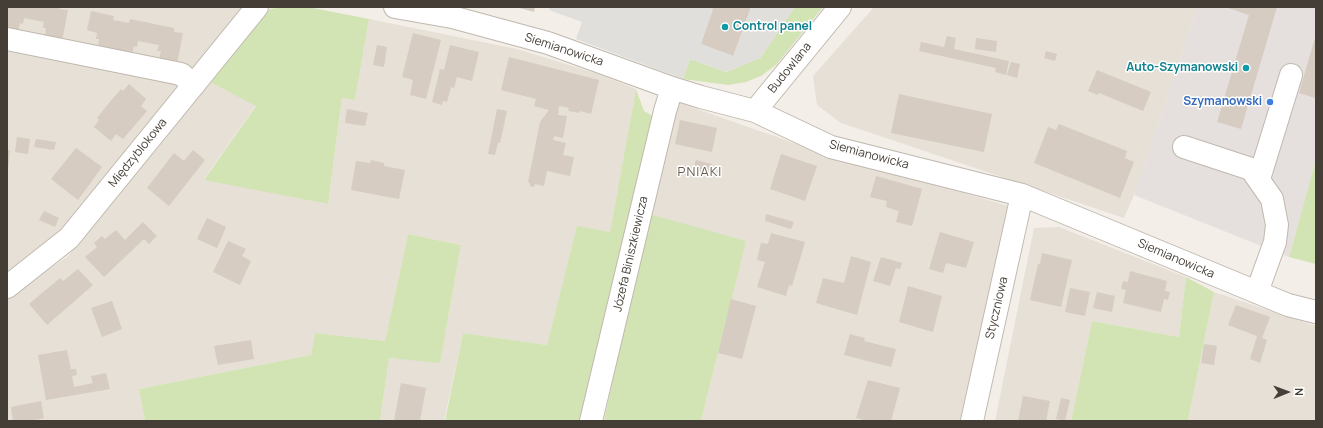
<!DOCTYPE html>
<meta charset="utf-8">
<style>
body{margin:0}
#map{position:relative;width:1323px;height:428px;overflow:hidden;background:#f3eee8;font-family:Manrope,sans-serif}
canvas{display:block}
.frame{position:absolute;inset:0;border:8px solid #453e37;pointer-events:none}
.north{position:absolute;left:1267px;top:372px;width:40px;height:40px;-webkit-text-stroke:3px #fff;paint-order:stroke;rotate:89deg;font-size:11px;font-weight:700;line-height:16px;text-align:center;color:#453e37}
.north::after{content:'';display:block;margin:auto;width:14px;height:18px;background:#453e37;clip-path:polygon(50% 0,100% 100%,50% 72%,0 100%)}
</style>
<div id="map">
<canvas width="1323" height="428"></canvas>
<div class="frame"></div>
<div class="north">N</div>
</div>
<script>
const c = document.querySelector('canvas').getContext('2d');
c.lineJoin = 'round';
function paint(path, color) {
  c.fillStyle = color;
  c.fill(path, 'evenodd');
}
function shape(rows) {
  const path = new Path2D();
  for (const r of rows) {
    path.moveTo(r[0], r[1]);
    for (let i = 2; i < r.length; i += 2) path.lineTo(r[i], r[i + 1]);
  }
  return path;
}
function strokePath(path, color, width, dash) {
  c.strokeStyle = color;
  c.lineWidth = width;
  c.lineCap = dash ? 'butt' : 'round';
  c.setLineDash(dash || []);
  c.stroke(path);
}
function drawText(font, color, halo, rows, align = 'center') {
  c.font = font + ' Manrope,sans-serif';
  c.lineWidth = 3;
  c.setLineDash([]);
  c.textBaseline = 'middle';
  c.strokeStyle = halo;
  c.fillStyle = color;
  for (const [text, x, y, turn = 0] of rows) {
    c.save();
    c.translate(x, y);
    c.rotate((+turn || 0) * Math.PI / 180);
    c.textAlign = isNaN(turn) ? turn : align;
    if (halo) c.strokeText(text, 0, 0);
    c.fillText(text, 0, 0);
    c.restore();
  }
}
const residential = shape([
 [7,7,244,7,63,235,7,278],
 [874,7,1198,7,1134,195,1124,218,841,123,817,105,813,76],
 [369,19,517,49,598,74,636,89,610,232,577,227,547,345,463,333,444,421,380,421,389,358,440,362,461,245,408,234,385,341,315,333,311,355,139,389,145,421,7,421,7,297,67,257,208,81,256,105,204,179,328,204,342,98,355,100],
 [677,102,794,143,1008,206,962,421,701,421,717,358,649,214],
 [1059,227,1186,277,1179,337,1092,321,1071,421,995,421,1034,228],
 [1214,292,1316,326,1316,421,1188,421]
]);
const industrial = shape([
 [1198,7,1316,7,1316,159,1289,257,1134,195]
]);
const green = shape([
 [286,7,308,7,369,19,355,100,342,98,328,204,204,180,256,106,208,81,270,9],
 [795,7,823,7,776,65,761,76,746,82,728,85,683,79,690,59,726,72,760,58],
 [636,89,644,111,654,117,581,421,445,421,463,333,547,345,577,226,610,232],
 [1316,159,1316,264,1289,257],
 [649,214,746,241,701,421,604,421],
 [408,234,461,245,440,363,389,358,380,421,145,421,139,389,311,355,315,333,385,341],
 [1186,277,1214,292,1188,421,1071,421,1092,321,1179,337]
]);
const parking = shape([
 [550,7,707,7,713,9,701,44,732,56,751,7,795,7,760,58,726,72,690,59,683,79,576,39,582,22,549,10]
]);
const building = shape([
 [7,7,60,7,59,9,68,10,62,41,45,37,46,28,43,28,44,22,24,18,23,24,20,23,18,32,7,30],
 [516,7,535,7,534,12],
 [708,7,751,7,733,56,701,44,713,9],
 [1229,7,1277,7,1241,129,1217,122,1249,15,1228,8],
 [91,11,114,16,113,20,129,23,130,19,174,28,174,32,183,33,177,64,159,60,161,51,157,51,159,45,138,41,137,47,134,46,132,55,98,48,99,39,96,39,97,33,87,30],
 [413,33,441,40,426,99,410,95,413,80,402,77],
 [1316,34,1316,93,1315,98,1299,93],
 [947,36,956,38,954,49,1009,61,1006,75,995,72,996,68,919,51,921,42,944,47],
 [976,38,997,41,996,52,975,49],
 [377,45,387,47,384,67,373,65],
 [450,45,479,52,472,81,457,77,454,88,451,87,447,102,443,101,442,105,432,102,440,69,444,70],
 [1046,51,1057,54,1055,61,1044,58],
 [509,57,599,80,591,114,580,111,579,113,568,111,569,108,559,106,558,115,567,116,563,138,554,136,553,140,566,143,563,155,574,157,570,176,547,171,544,186,535,184,534,187,530,186,530,183,528,182,540,122,549,110,534,106,536,99,501,90],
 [1011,62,1020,64,1017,78,1007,75],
 [1097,70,1151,92,1143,111,1099,93,1098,95,1088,91],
 [129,84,146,99,141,106,147,111,123,139,116,134,111,141,94,127,99,120,97,118,109,103,121,89,123,91],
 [899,94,992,114,984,152,891,133],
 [347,109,368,113,365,126,345,123],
 [497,109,507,111,500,143,498,143,495,155,488,154],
 [680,120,717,128,712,152,675,144],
 [1059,124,1127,151,1125,158,1134,162,1120,198,1034,163,1048,127,1056,130],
 [17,137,30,139,28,154,15,152],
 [36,139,56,142,54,150,34,147],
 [76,148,102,167,78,200,51,179],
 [7,150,10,150,8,170,7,170],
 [193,150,205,160,169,206,147,188,174,153,184,161],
 [781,154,817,166,805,201,770,189],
 [371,160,384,163,384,166,405,170,399,199,351,190,356,161,370,163],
 [696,160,712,164,709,174,693,170],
 [876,176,922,189,912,226,896,222,899,211,886,207,887,201,870,197],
 [44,211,59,218,55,227,39,220],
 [766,214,794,222,791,229,765,221],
 [207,218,226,227,217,248,197,239],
 [143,222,157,236,149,244,144,239,104,277,85,257,97,247,94,243,102,236,105,239,116,230,125,240],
 [940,232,974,242,966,268,946,263,943,273,929,269],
 [771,233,805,242,792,286,789,285,786,296,757,287,765,262,757,260,761,243,768,244],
 [228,241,246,249,242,256,251,261,240,285,213,272],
 [1042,253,1072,260,1061,307,1030,300,1038,264,1040,264],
 [851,256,871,262,857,315,816,303,823,278,844,283],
 [881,257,902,263,900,269,896,268,890,286,873,281],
 [78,269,93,285,47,325,29,304,60,278,63,281],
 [1130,271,1167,281,1165,291,1170,292,1168,300,1164,299,1161,312,1123,303,1126,290,1121,289,1123,281,1128,282],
 [908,286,942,296,933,332,899,322],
 [1070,288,1090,292,1085,316,1065,312],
 [1097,292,1115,296,1112,312,1093,308],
 [731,299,756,306,742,359,718,353],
 [112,301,122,329,102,337,91,308],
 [1236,305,1270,317,1262,338,1267,340,1260,363,1250,359,1257,336,1228,325],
 [850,334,865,338,864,341,896,349,891,367,844,355],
 [251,340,254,359,218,365,214,346],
 [1204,344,1217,346,1214,365,1201,363],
 [67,350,71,369,76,369,77,375,72,376,74,387,93,383,91,376,106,373,110,389,46,400,38,355],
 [868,380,900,388,891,421,867,421,856,418],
 [401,383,426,388,420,421,394,421],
 [1023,396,1050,401,1046,421,1018,421],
 [1061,398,1070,400,1065,421,1056,419],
 [41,401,44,418,30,421,13,421,11,407]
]);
const minor = shape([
 [395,7,452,17,548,43,672,88,701,97,755,111,831,147,1022,195,1288,305,1316,312],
 [7,39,181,74,194,85],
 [755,111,840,7],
 [1184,147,1251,169,1272,199,1277,225,1275,242,1257,292],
 [1259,179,1291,75],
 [7,287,69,238,257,7],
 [591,421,665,111,672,88],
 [972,421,1022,195]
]);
const markers = [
 [725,27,4,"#0f9aa8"],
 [1246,68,4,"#0f9aa8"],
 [1270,102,4,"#3f7fe0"]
];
const cultureNames = [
 ["Control panel",733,27],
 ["Auto-Szymanowski",1238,68,"right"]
];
const streetNames = [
 ["Siemianowicka",564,50,18],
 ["Budowlana",790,68,-51],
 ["Międzyblokowa",138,153,-51],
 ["Siemianowicka",869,155,15],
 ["Józefa Biniszkiewicza",631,254,-77],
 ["Siemianowicka",1176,259,23],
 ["Styczniowa",997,308,-77]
];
const shopNames = [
 ["Szymanowski",1262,102]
];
const neighbourhoodNames = [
 ["PNIAKI",700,172]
];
paint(residential, '#e6e0d7');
paint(industrial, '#e5e0dd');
paint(green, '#d3e4b4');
paint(parking, '#e1dfdc');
paint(building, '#d6ccc1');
strokePath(minor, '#c0b8ae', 24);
strokePath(minor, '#fff', 22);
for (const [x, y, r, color] of markers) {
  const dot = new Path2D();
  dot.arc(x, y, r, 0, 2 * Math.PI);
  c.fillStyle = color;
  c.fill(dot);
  strokePath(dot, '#fff', 1.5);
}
drawText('bold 12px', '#0d838f', '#fff', cultureNames, 'left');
drawText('12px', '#453e37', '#fff', streetNames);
drawText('bold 12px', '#366cbe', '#fff', shopNames, 'right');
c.letterSpacing = '1px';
drawText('13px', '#675b4f', '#fff', neighbourhoodNames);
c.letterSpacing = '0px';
</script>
